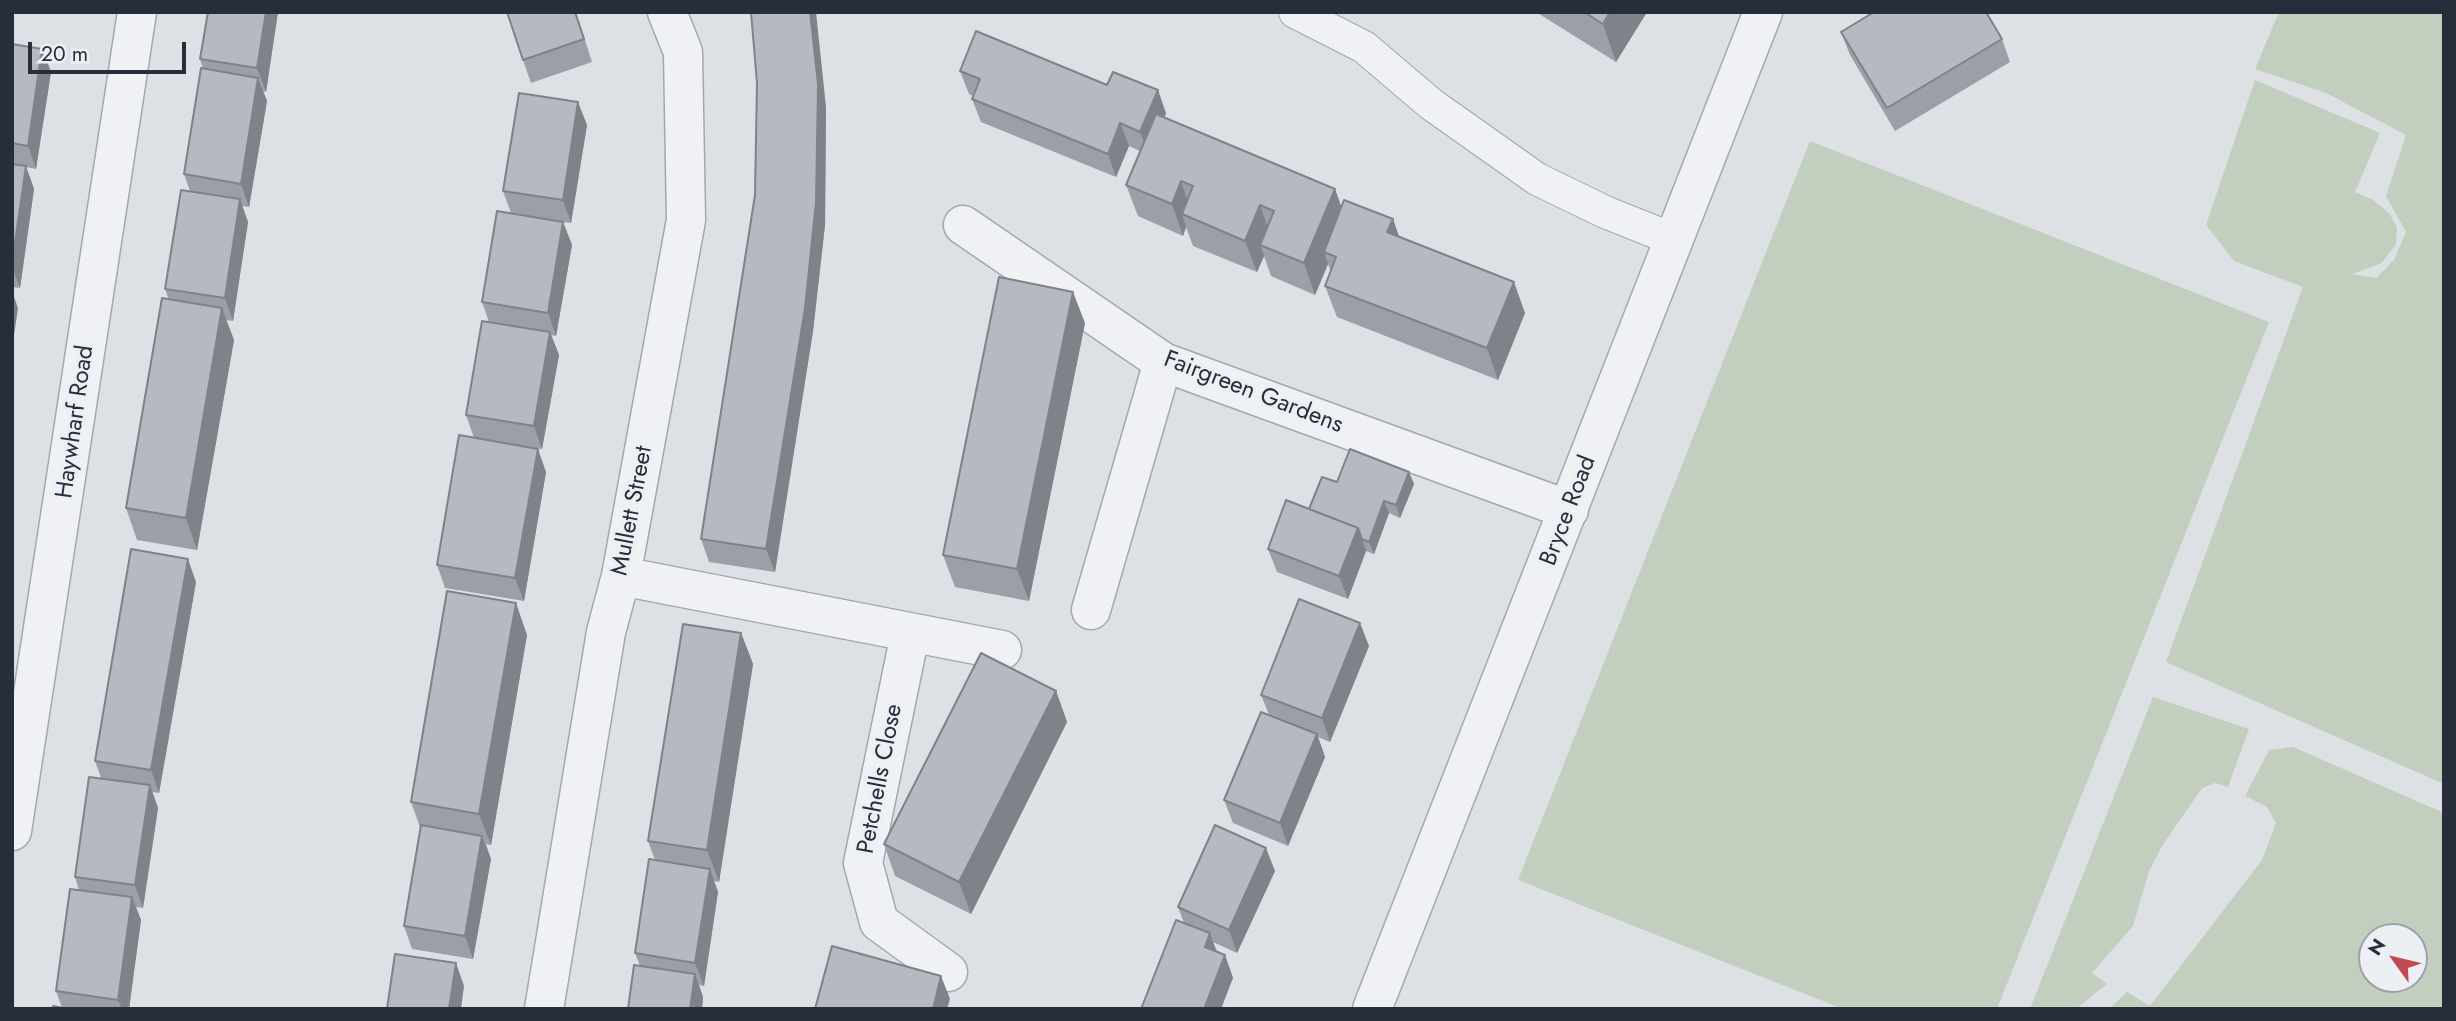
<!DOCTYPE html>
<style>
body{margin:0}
#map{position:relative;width:2456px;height:1021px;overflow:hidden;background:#dde0e5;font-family:Jost,sans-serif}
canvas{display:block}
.frame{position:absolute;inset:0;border:14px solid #282d3b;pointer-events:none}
.north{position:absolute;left:2358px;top:923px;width:70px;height:70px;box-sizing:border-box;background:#eceff3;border:2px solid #9ea1a9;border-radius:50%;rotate:304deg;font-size:19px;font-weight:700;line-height:28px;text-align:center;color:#282d3b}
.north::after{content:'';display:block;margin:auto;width:24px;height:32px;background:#c24a53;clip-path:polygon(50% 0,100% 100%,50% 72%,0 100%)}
.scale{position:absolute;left:28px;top:42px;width:158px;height:32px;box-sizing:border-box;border:4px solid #282d3b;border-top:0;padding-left:9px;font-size:21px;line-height:24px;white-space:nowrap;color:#282d3b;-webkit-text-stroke:5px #eceff3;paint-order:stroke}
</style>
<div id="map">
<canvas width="2456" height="1021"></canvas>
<div class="frame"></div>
<div class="north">N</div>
<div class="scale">20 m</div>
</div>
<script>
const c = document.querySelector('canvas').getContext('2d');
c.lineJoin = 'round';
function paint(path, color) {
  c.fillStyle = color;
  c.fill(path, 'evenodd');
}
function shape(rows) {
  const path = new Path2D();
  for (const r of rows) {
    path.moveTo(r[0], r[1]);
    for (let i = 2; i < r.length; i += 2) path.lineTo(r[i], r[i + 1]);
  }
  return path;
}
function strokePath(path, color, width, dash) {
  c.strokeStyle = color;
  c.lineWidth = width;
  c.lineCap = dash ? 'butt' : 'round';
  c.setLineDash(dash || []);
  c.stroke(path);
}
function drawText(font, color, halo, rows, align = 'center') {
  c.font = font + ' Jost,sans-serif';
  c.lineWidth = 7;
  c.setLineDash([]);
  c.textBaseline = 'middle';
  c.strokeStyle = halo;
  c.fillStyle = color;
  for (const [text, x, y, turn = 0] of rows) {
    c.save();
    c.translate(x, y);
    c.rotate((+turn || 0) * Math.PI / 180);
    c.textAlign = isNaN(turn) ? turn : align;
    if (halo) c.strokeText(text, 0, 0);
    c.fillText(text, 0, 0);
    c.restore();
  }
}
const green = shape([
 [2279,12,2444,12,2444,784,2166,662,2303,287,2234,261,2206,225,2255,80,2380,133,2355,192,2373,200,2389,213,2397,227,2396,244,2382,263,2352,274,2376,278,2394,260,2406,232,2386,196,2406,135,2326,93,2255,69],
 [1810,141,2269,322,1997,1009,1843,1009,1518,880],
 [2153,697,2249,729,2228,787,2215,783,2202,788,2162,846,2149,871,2133,926,2092,973,2107,984,2076,1009,2030,1009],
 [2293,747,2444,813,2444,1009,2109,1009,2127,992,2150,1006,2262,860,2276,823,2267,807,2245,796,2269,750],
 [2414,937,2414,979,2372,979,2372,937]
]);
const service = shape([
 [1295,12,1364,47,1431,104,1537,179,1605,212,1675,240]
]);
const minor = shape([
 [963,225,1163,362,1569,510],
 [621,576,1002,650],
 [1091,610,1163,362],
 [910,634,863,863,879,922,948,972],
 [12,831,137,12],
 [544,1009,606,632,621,576,686,220,683,52,667,12]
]);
const tertiary = shape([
 [1372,1009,1763,12]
]);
const wall = shape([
 [278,12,266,92,263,91,267,101,249,207,242,206,248,222,233,321,226,320,234,340,197,550,137,540,126,508,169,300,165,289,190,191,184,174,203,69,200,59],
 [576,12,592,62,531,83,523,60],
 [1536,12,1647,12,1616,62],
 [1841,32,2002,39,2010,62,1895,131,1850,55],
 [12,44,42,49,51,72,36,169,26,167,34,189,20,288,12,287],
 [960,71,1166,113,1164,118,1335,189,1341,207,1393,219,1399,237,1525,313,1498,380,1337,317,1325,286,1331,272,1328,264,1315,295,1271,276,1264,256,1257,272,1193,246,1186,227,1183,236,1138,216,1126,185,1140,151,1129,146,1116,177,981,122,972,99,973,96,969,94],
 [826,107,825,225,813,331,775,572,709,562,701,539],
 [587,125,571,223,563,222,572,245,556,336,551,335,559,355,542,449,512,444,546,472,524,601,445,588,437,565,474,438,466,415,489,322,482,302,511,213,503,191],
 [1085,323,1029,601,955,587,943,555],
 [1337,482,1414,484,1400,518,1389,513,1374,554,1366,551,1348,599,1277,572,1268,549],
 [196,582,159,793,152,792,158,808,143,908,136,907,141,920,129,1009,53,1009,62,1008,56,991,79,890,75,877,101,778,95,761],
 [741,633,753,664,719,882,714,881,718,892,704,986,699,985,703,997,702,1009,628,1009,640,966,635,953,655,860,648,841],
 [527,635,491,845,486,844,491,859,473,959,412,949,404,926,420,827,411,802],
 [1369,646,1330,742,1318,737,1325,757,1288,846,1233,823,1224,800,1269,715,1261,695],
 [1056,691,1067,722,971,914,895,876,884,844],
 [1275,871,1237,953,1213,942,1217,951,1225,955,1233,978,1184,923,1178,907]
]);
const shadedWall = shape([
 [266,12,278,12,266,92,257,68],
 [810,12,816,12,826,107,825,225,813,331,775,572,766,549],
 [1610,12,1647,12,1616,62,1603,24],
 [42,49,51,72,36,169,28,146],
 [258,78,267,101,249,207,241,184],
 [1158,90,1166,113,1149,155,1140,132],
 [578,102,587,125,571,223,563,200],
 [1120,123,1129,146,1116,177,1108,154],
 [26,166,34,189,20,288,12,266,12,263],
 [1181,181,1192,213,1182,214,1186,227,1183,236,1172,204],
 [1335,189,1346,220,1324,252,1328,264,1315,295,1304,263],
 [240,199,248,222,233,321,225,298],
 [1260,205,1271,237,1260,245,1264,256,1257,272,1245,241],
 [1393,219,1404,251,1387,232],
 [563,222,572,245,556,336,548,313],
 [1514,282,1525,313,1498,380,1487,348],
 [12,291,18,308,12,349],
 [1073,292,1085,323,1029,601,1017,569],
 [222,308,234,340,197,550,186,518],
 [550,332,559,355,542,449,534,426],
 [538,449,546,472,524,601,515,578],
 [1409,472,1414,484,1400,518,1396,505],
 [1384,501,1389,513,1374,554,1369,542],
 [1358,528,1366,551,1348,599,1339,576],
 [188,559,196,582,159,793,151,770],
 [516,603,527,635,491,845,479,814],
 [1360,623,1369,646,1330,742,1322,718],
 [741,633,753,664,719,882,707,850],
 [1056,691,1067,722,971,914,959,882],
 [1317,734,1325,757,1288,846,1280,823],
 [150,785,158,808,143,908,135,885],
 [482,836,491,859,473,959,465,936],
 [1266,848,1275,871,1237,953,1229,930],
 [710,869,718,892,704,986,695,963],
 [132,897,141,920,129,1009,122,1009,118,1000],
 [1210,933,1218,956,1205,947],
 [1225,955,1233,978,1221,1009,1204,1009],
 [456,963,464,986,461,1009,449,1009],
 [695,974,703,997,702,1009,690,1009],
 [941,976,950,999,947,1009,933,1009]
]);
const building = shape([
 [208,12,266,12,257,68,200,59,208,12],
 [507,12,575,12,584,39,523,60,507,12],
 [751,12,810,12,818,84,816,202,805,308,766,549,701,539,755,195,757,83,751,12],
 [1584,12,1610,12,1603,24,1584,12],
 [1874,12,1986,12,2002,39,1887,108,1841,32,1874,12],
 [976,31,1107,85,1113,72,1158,90,1140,132,1120,123,1108,154,972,99,980,79,960,71,976,31],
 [12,44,42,49,28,146,12,143,12,44],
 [201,68,258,78,241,184,184,174,201,68],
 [519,93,578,102,563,200,503,191,519,93],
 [1156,114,1335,189,1304,263,1260,245,1274,211,1260,205,1245,241,1182,214,1193,186,1181,181,1172,204,1126,185,1156,114],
 [12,164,26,166,12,263,12,164],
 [181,190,240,199,225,298,165,289,181,190],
 [1344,200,1393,219,1387,232,1514,282,1487,348,1325,286,1336,257,1324,252,1344,200],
 [497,211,563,222,548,313,482,302,497,211],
 [999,277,1073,292,1017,569,943,555,999,277],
 [162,298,222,308,186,518,126,508,162,298],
 [482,321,550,332,534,426,466,415,482,321],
 [459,435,538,449,515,578,437,565,459,435],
 [1350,449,1409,472,1396,505,1384,501,1369,542,1362,539,1358,528,1309,509,1322,477,1337,482,1350,449],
 [1286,500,1358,528,1339,576,1268,549,1286,500],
 [131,549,188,559,151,770,95,761,131,549],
 [447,591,516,603,479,814,411,802,447,591],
 [1299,599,1360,623,1322,718,1261,695,1299,599],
 [683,624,741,633,707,850,648,841,683,624],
 [981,653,1056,691,959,882,884,844,981,653],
 [1261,712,1317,734,1280,823,1224,800,1261,712],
 [89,777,150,785,135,885,75,877,89,777],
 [421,825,482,836,465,936,404,926,421,825],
 [1215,825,1266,848,1229,930,1178,907,1215,825],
 [649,859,710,869,695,963,635,953,649,859],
 [70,889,132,897,118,1000,56,991,70,889],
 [1176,920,1210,933,1205,947,1225,955,1204,1009,1141,1009,1176,920],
 [832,946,941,976,933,1009,815,1009,832,946],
 [395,954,456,963,449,1009,387,1009,395,954],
 [634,965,695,974,690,1009,628,1009,634,965],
 [53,1006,68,1009,53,1009,53,1006]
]);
const streetNames = [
 ["Fairgreen Gardens",1253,393,21],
 ["Haywharf Road",76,422,-82],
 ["Mullett Street",633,511,-79],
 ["Bryce Road",1569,511,-69],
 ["Petchells Close",881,779,-79]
];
paint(green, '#c2cfbf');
strokePath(service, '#a3a7af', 34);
strokePath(minor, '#a3a7af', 41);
strokePath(tertiary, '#a3a7af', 41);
strokePath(service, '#eff1f4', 32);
strokePath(minor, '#eff1f4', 38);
strokePath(tertiary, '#eff1f4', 38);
paint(wall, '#9c9fa7');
paint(shadedWall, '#7f8288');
paint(building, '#b5b9c2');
strokePath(building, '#7f8288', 2);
drawText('24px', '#282d3b', '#eceff3', streetNames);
</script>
